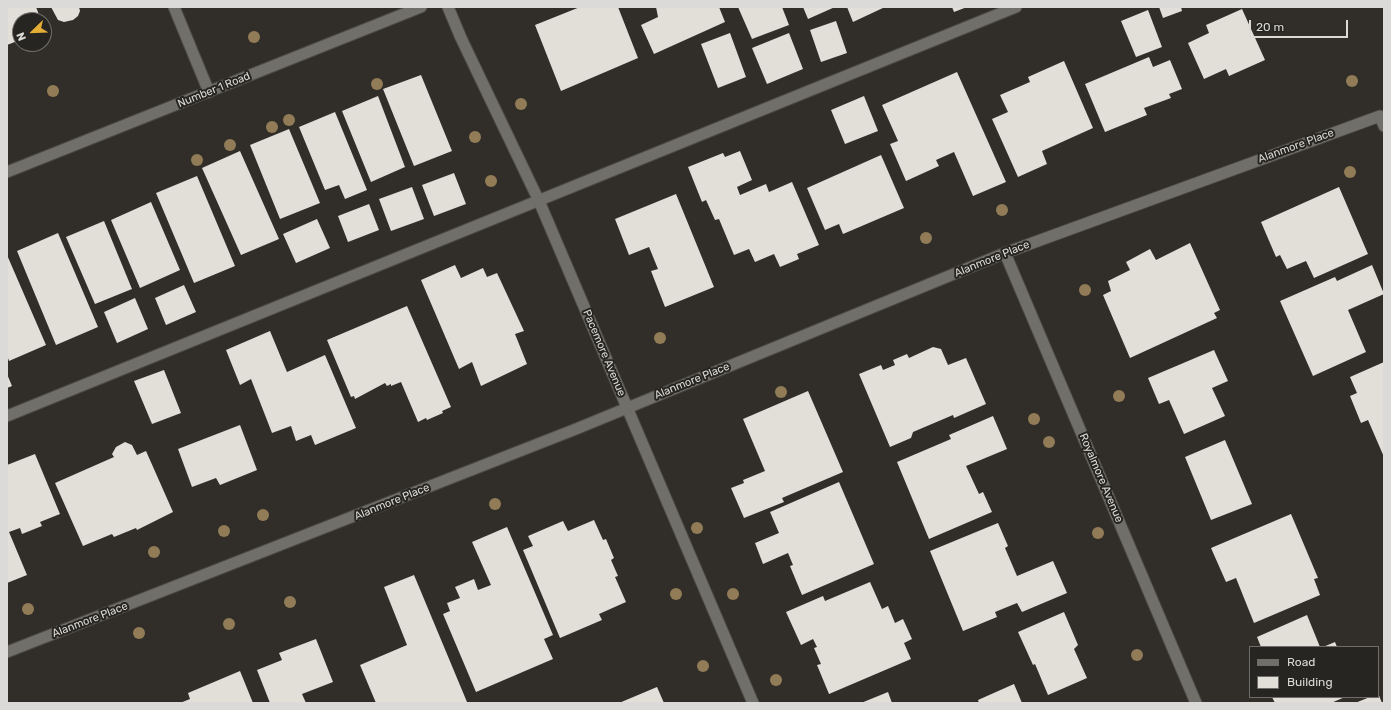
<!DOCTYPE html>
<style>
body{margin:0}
#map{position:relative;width:1391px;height:710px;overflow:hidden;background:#312e2a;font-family:Rubik,sans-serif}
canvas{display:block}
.frame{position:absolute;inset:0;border:8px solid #dcdad8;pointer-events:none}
.legend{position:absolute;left:1249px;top:646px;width:130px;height:52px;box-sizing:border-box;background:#272521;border:1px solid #6f6d6a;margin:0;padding:5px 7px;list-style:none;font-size:12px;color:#dcdad8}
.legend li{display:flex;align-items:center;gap:8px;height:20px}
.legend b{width:20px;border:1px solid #6f6d6a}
.north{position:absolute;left:12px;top:12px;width:40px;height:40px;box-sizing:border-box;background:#272521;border:1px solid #6f6d6a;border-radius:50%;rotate:247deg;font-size:11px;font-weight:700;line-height:16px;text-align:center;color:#dcdad8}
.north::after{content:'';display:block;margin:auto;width:14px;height:18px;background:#e4ad35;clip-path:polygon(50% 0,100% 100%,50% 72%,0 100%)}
.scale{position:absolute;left:1249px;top:20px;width:99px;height:18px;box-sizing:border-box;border:2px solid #dcdad8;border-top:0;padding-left:5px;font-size:12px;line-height:14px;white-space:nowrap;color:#dcdad8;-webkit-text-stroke:3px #272521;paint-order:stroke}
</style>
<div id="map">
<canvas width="1391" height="710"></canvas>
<div class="frame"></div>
<ul class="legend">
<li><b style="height:5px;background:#716f6a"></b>Road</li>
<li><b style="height:11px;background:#e2dfd9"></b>Building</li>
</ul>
<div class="north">N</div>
<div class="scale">20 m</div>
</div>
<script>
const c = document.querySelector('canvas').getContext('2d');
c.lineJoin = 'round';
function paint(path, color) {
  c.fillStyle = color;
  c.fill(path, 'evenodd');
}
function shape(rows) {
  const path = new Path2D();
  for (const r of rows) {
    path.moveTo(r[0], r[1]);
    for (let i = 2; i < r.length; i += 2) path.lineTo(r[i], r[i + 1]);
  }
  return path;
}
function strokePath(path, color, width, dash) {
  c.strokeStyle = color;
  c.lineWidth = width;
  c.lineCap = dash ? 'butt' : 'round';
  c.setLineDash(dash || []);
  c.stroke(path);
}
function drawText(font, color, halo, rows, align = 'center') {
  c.font = font + ' Rubik,sans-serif';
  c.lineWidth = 4;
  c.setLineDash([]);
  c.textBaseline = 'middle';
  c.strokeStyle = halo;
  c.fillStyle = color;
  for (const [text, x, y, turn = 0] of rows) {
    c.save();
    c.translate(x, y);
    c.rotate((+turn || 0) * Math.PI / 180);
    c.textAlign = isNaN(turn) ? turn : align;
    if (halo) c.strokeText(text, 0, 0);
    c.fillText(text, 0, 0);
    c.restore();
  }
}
const building = shape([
 [7,7,36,7,41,20,20,20,20,40,7,45],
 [51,7,79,7,80,11,78,16,73,20,64,22,58,20],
 [580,7,618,7,638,58,561,91,535,25],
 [656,7,719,7,725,22,654,54,641,25,658,17],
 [738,7,782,7,789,25,752,39],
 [803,7,835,7,808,19],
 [847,7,885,7,853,22],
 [952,7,967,7,954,12],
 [1159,7,1181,7,1182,11,1163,18],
 [1242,9,1265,60,1229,76,1226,69,1204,79,1188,43,1209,33,1206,25],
 [1148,10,1162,47,1136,57,1121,21],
 [836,21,847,53,821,62,810,30],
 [730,33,746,77,718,88,701,44],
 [789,33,803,69,767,84,752,48],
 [1149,57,1153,67,1170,60,1182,89,1169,94,1171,98,1144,108,1147,115,1105,132,1085,84],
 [1064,61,1093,128,1042,151,1047,164,1018,177,992,119,1008,112,1000,95,1030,82,1028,77],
 [957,72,1006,182,973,196,954,152,936,160,939,166,906,181,890,144,898,141,882,105],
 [421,75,452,151,414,166,383,89],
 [378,96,405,167,371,182,342,111],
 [864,96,878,131,845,144,831,110],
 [335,112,367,190,345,199,339,185,325,190,299,127],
 [289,129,320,203,280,219,250,145],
 [240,151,279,239,241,255,202,168],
 [740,151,752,180,737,187,740,195,766,184,769,192,792,182,819,245,797,254,799,259,780,267,774,254,755,262,749,249,734,255,719,219,715,220,706,200,702,202,688,167,723,153,725,157],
 [881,155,904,208,843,234,839,224,825,230,807,188],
 [454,173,466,204,434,216,422,185],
 [197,176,235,266,194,283,156,193],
 [412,187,424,219,391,231,379,199],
 [1339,187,1368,254,1314,278,1306,261,1287,269,1280,255,1276,257,1261,222],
 [676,194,714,287,665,307,651,271,658,269,649,247,629,255,615,219],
 [151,202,180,270,140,288,111,220],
 [369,204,379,230,348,242,338,216],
 [317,219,330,248,296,263,283,234],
 [104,221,132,289,95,304,66,237],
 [58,233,98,327,56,345,17,251],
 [1190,243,1220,310,1214,313,1217,318,1130,358,1103,295,1111,291,1108,281,1130,270,1126,262,1150,249,1156,260],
 [7,255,46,345,9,361,7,355],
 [455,265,461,278,483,268,487,277,497,273,524,331,515,334,527,364,481,386,472,362,459,369,421,280],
 [1372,265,1384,294,1348,310,1366,352,1313,376,1280,301,1335,277,1337,281],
 [184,285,196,312,166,325,155,298],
 [135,298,148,329,117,343,104,312],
 [407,306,451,407,442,411,443,413,427,420,426,418,418,422,401,382,391,386,391,384,387,386,385,383,355,399,354,396,351,397,327,340],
 [270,331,287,372,325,355,356,428,315,445,311,435,296,441,291,426,272,433,251,379,240,385,226,350],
 [933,347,941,349,948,365,966,358,986,404,954,418,953,415,913,432,911,438,890,447,859,374,881,365,883,370,895,365,893,360,907,354,909,358],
 [1214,350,1228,381,1212,388,1225,416,1184,434,1169,400,1159,404,1148,378],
 [1384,362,1384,457,1368,420,1361,423,1350,396,1357,393,1350,377],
 [164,370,181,413,152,424,134,381],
 [7,374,12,386,7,388],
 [808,391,843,472,782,498,784,502,744,518,731,488,744,483,743,480,765,471,743,419],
 [993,416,1007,449,966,466,979,494,983,492,992,512,929,539,897,462,951,439,949,435],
 [240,425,257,470,220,485,216,478,192,487,178,449],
 [1225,440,1252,504,1211,520,1185,457],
 [125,442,132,445,137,455,146,451,173,512,137,530,136,528,114,537,112,534,83,546,55,483,114,457,112,454,116,447],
 [35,454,60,514,40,522,42,526,22,534,20,528,9,532,27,575,7,583,7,465],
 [839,482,874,564,802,595,790,566,793,565,788,553,763,564,755,543,779,533,770,512],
 [1291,514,1318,578,1314,579,1320,595,1254,623,1236,578,1226,582,1211,548],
 [594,520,603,540,606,539,614,558,611,560,618,576,615,577,626,602,599,614,602,620,560,638,523,550,533,546,528,536,563,521,568,531],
 [998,523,1008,546,1005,548,1017,576,1053,561,1067,593,1022,612,1017,603,995,612,997,617,963,631,930,551],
 [507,527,553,635,544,639,553,659,476,692,443,614,450,611,447,603,460,598,455,587,474,579,478,590,491,585,472,542],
 [414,575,467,702,464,703,376,703,360,665,407,645,384,587],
 [870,582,882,609,888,606,895,623,903,619,912,639,904,643,911,659,829,694,817,665,821,664,814,648,817,647,813,639,801,645,786,612,823,596,825,601],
 [1064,612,1078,645,1074,649,1087,678,1048,695,1035,664,1033,665,1018,632],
 [1307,615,1320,647,1261,647,1257,637],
 [316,639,333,682,302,694,306,703,270,703,257,670,282,660,279,653],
 [1335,642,1337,647,1323,647],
 [240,671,253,703,180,703,190,699,188,693],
 [1014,684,1022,703,979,703,978,700],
 [657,687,664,703,619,703],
 [888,692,892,703,861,703],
 [1378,693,1382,703,1355,703,1370,697,1378,697],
 [1272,697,1345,697,1331,703,1275,703]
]);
const service = shape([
 [174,7,209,92],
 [7,416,1016,7]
]);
const minor = shape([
 [448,7,461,38,539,201,753,703],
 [1005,253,1196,703],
 [7,652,576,429,1005,253,1380,116,1384,126]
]);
const secondary = shape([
 [7,172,421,7]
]);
const trees = [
 [254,37],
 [1352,81],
 [377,84],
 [53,91],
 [521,104],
 [289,120],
 [272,127],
 [475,137],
 [230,145],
 [197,160],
 [1350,172],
 [491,181],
 [1002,210],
 [926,238],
 [1085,290],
 [660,338],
 [781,392],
 [1119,396],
 [1034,419],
 [1049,442],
 [495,504],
 [263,515],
 [697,528],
 [224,531],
 [1098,533],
 [154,552],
 [676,594],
 [733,594],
 [290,602],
 [28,609],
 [229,624],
 [139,633],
 [1137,655],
 [703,666],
 [776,680]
];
const streetNames = [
 ["Number 1 Road",214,90,-22],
 ["Alanmore Place",1296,146,-20],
 ["Alanmore Place",992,259,-22],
 ["Pacemore Avenue",604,353,67],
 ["Alanmore Place",692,381,-22],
 ["Royalmore Avenue",1101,478,67],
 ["Alanmore Place",392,502,-22],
 ["Alanmore Place",90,620,-21]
];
paint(building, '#e2dfd9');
strokePath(service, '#4c4a46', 13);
strokePath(minor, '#4c4a46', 13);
strokePath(secondary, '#4c4a46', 13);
strokePath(service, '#716f6a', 11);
strokePath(minor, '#716f6a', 11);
strokePath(secondary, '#716f6a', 11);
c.fillStyle = '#917c57';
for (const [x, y] of trees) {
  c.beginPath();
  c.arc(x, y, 6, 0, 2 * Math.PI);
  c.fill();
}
drawText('11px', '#dcdad8', '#272521', streetNames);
</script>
